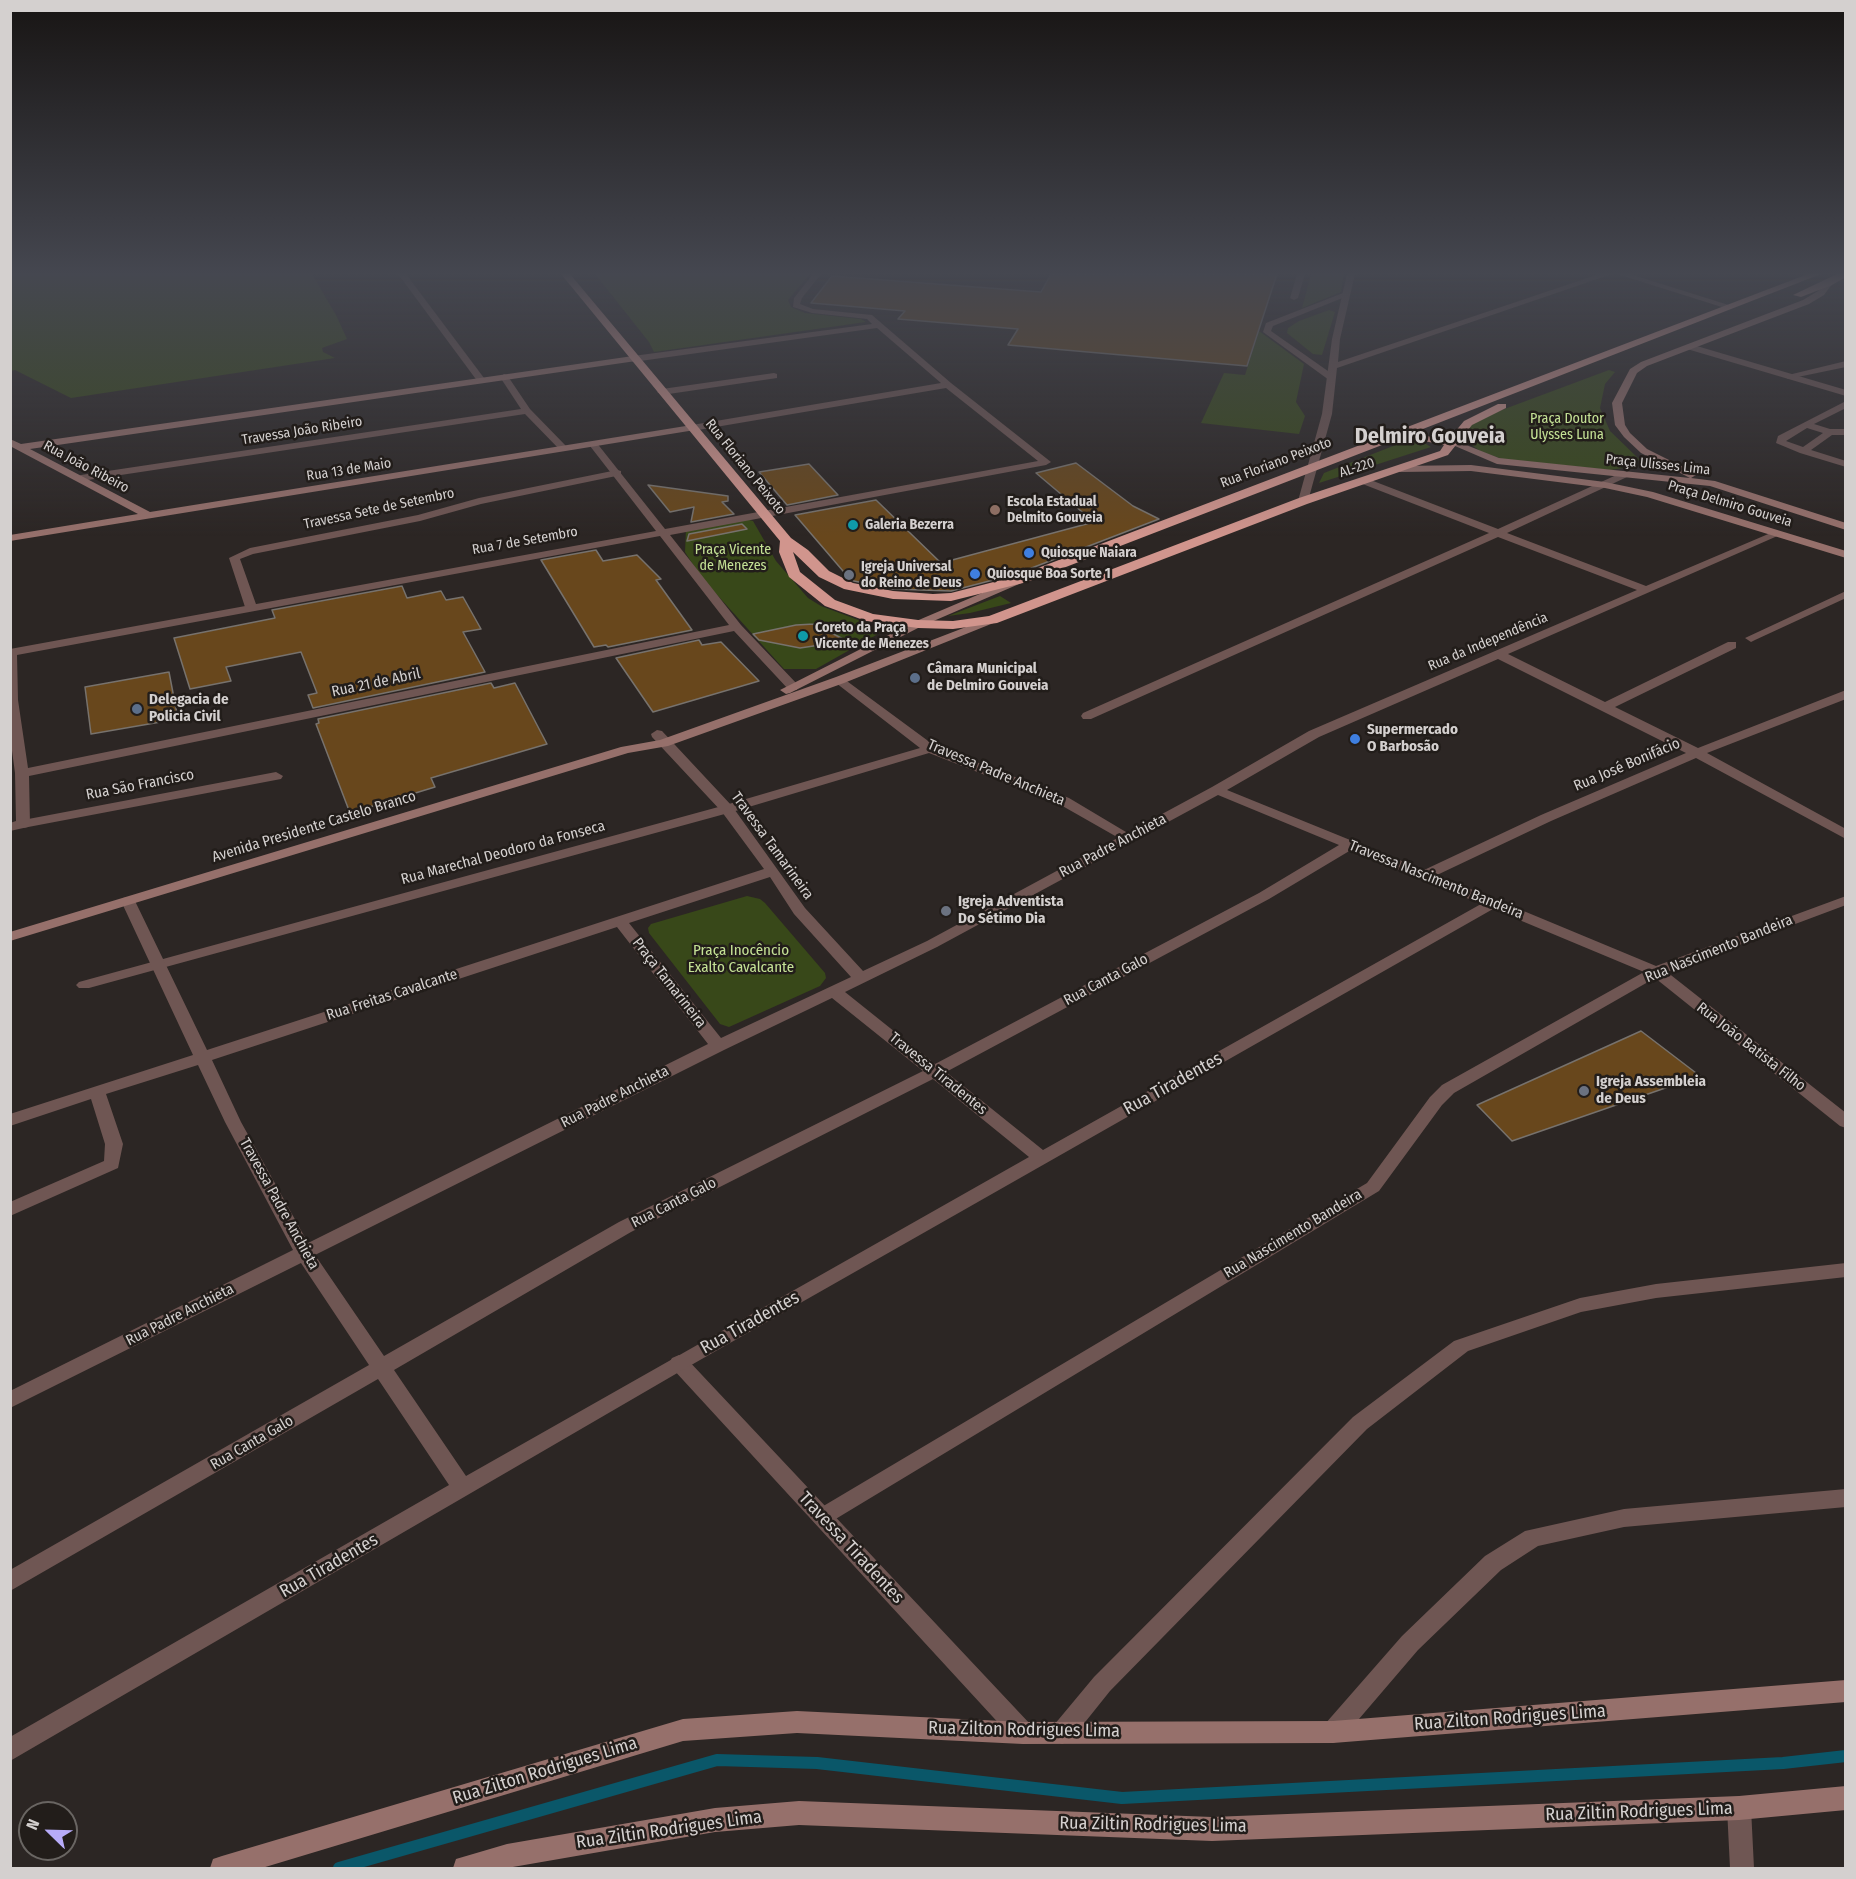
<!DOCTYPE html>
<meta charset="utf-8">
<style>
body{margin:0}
#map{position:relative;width:1856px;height:1879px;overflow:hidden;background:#2c2624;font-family:"Fira Sans Condensed",sans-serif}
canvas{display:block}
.frame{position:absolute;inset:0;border:12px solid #d4d0cf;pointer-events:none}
.north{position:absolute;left:18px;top:1801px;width:60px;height:60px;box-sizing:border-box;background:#221d1a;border:2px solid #696562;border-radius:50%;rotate:293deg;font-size:16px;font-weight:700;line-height:24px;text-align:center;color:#d4d0cf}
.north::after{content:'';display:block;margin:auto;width:21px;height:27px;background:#b7abf8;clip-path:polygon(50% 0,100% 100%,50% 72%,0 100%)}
</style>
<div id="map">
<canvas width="1856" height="1879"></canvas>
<div class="frame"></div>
<div class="north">N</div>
</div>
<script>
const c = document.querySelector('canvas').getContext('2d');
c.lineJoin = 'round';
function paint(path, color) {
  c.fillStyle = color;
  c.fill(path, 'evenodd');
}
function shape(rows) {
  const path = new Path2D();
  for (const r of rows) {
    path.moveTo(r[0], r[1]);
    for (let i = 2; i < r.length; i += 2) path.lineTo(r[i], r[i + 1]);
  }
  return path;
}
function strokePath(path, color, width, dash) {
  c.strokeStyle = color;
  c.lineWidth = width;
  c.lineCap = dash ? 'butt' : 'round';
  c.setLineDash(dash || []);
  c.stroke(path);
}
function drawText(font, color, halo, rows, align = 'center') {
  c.font = font + ' "Fira Sans Condensed",sans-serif';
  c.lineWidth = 5;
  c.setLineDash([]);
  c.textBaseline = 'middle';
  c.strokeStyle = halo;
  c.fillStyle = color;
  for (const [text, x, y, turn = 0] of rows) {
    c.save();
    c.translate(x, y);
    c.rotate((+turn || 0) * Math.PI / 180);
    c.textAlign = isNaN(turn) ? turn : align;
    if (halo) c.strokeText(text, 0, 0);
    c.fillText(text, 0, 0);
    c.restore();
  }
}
const green = shape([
 [11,274,312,274,336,315,347,339,322,348,323,352,335,358,71,398,15,370,11,371],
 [595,274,810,274,788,300,791,307,805,313,861,319,866,322,654,352,649,342],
 [1311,274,1344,274,1341,292,1302,308],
 [1329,310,1335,312,1322,355,1313,354,1287,333,1288,328,1299,321],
 [1259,331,1304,364,1296,402,1305,416,1299,434,1201,423,1224,373,1245,375],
 [1609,370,1615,372,1605,384,1600,408,1610,431,1639,459,1636,466,1610,470,1502,459,1480,451,1466,441,1464,433,1467,428,1483,417],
 [1406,441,1421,441,1431,447,1319,483,1324,473],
 [745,519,753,521,776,561,808,598,821,606,885,630,816,669,784,669,701,577,685,552,686,529],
 [1000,596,1011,603,970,613,948,616],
 [747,896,760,899,765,903,825,973,826,978,820,986,729,1027,720,1024,649,933,648,928,651,924]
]);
const stream = shape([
 [339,1868,717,1760,817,1763,1122,1798,1783,1763,1846,1756]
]);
const building = shape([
 [1051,274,1277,274,1247,366,1008,345,1018,329,898,319,905,311,811,303,832,276,1041,292,1051,274],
 [1076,463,1133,506,1159,519,1016,574,951,591,893,589,854,581,849,578,795,515,876,500,941,563,1094,522,1036,473,1076,463],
 [809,464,838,495,787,505,759,472,809,464],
 [648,485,728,496,728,501,722,502,734,514,691,522,694,507,670,512,648,485],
 [742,524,747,529,687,541,689,534,742,524],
 [596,550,603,561,637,555,661,579,656,580,692,630,608,647,606,645,594,647,541,560,596,550],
 [402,586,407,598,441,591,446,600,463,597,481,629,463,632,485,672,313,708,308,695,317,693,301,652,226,667,231,681,190,689,174,638,275,618,272,610,402,586],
 [814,624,847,641,800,648,759,640,753,634,796,625,814,624],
 [699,640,702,645,721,642,759,681,653,712,616,658,699,640],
 [169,672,178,719,91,734,85,687,169,672],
 [491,683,494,688,515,683,547,744,431,778,435,787,350,813,316,724,319,723,318,719,491,683],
 [1641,1031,1700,1076,1512,1141,1477,1105,1641,1031]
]);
const lane = shape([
 [1343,293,1350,295,1273,326,1271,331,1335,376,1335,380,1329,380,1263,332,1266,323,1343,293],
 [1846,361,1846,367,1788,379,1784,376,1846,361],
 [504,374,507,375,530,409,566,446,566,450,560,450,525,414,81,481,76,478,81,475,521,409,500,377,504,374],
 [1846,401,1846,408,1814,424,1830,429,1846,429,1846,435,1832,435,1811,450,1846,461,1846,467,1800,453,1776,443,1778,436,1846,401],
 [1807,428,1823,433,1803,447,1786,441,1807,428],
 [617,470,621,471,621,475,481,504,420,521,253,554,240,559,257,607,251,610,245,607,229,558,250,548,418,515,479,498,617,470],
 [840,676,935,746,1069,798,1136,838,1129,842,1124,841,1059,804,929,753,732,812,89,988,79,988,76,985,79,982,722,806,920,748,836,683,834,680,840,676],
 [276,772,283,776,281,779,23,828,16,824,23,820,276,772],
 [679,1355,686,1358,1031,1725,1035,1733,1031,1741,1023,1744,1015,1741,672,1368,669,1363,672,1358,679,1355]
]);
const street = shape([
 [398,274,406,274,484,378,484,382,478,382,398,274],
 [813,274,821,274,802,298,800,304,813,309,872,315,951,383,1051,462,1046,465,670,535,741,625,797,684,797,690,789,690,734,631,29,776,30,824,28,827,10,831,10,823,16,821,15,773,10,736,10,649,656,531,590,446,588,444,593,441,596,442,665,529,1038,461,946,388,692,431,687,428,692,425,941,383,877,328,633,362,629,359,633,356,872,324,867,319,812,313,793,307,794,298,813,274],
 [660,536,729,625,28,768,18,700,17,655,660,536],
 [1297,274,1305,274,1298,298,1294,300,1290,298,1297,274],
 [1347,274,1355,274,1340,339,1338,362,1599,274,1612,274,1337,368,1332,414,1308,501,1303,504,1298,501,1322,414,1332,339,1347,274],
 [1617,274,1630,274,1735,307,1728,309,1617,274],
 [1690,344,1846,390,1846,396,1687,349,1686,347,1690,344],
 [774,373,777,374,777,378,662,395,657,392,662,389,774,373],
 [1623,472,1627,473,1627,477,1507,533,1646,586,1773,532,1781,532,1782,534,1508,654,1605,702,1728,642,1736,642,1736,648,1615,707,1698,748,1846,690,1846,699,1707,753,1846,829,1846,839,1696,758,1551,821,1437,875,1656,966,1846,896,1846,905,1667,972,1846,1113,1846,1128,1840,1126,1655,978,1454,1093,1442,1105,1379,1191,829,1523,822,1526,815,1523,811,1517,815,1511,1367,1183,1430,1097,1442,1085,1644,972,1493,909,686,1368,10,1761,10,1737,449,1485,378,1379,10,1591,10,1570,369,1365,301,1263,10,1408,10,1391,293,1250,225,1122,198,1065,106,1094,123,1144,118,1168,10,1216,10,1202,104,1161,105,1144,91,1099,10,1126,10,1114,193,1055,121,901,123,898,128,897,135,901,207,1050,764,869,722,812,652,737,651,734,657,730,662,731,732,806,805,908,863,971,927,941,1212,787,1309,731,1637,590,1498,537,1091,719,1083,719,1081,716,1083,713,1489,533,1360,483,1360,479,1368,479,1498,529,1623,472],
 [1498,659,1686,753,1541,815,1424,870,1227,790,1319,737,1498,659],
 [1218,795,1339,845,1259,893,935,1064,845,992,937,947,1218,795],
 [1351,850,1481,904,1043,1150,946,1072,1269,899,1351,850],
 [770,877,794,914,851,977,721,1038,629,923,770,877],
 [617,927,708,1044,308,1243,241,1122,212,1060,617,927],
 [832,998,923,1071,619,1222,384,1356,315,1255,724,1050,832,998],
 [933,1079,1029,1157,466,1476,394,1370,631,1232,933,1079],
 [1846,591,1846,598,1755,640,1751,642,1745,638,1846,591],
 [1846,1263,1846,1277,1656,1298,1581,1312,1468,1351,1367,1429,1110,1691,1070,1741,1062,1744,1054,1741,1050,1733,1054,1725,1094,1677,1353,1417,1454,1341,1580,1298,1656,1284,1846,1263],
 [1846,1489,1846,1507,1624,1527,1538,1546,1501,1570,1418,1650,1341,1740,1333,1743,1325,1740,1321,1732,1325,1724,1402,1636,1485,1556,1525,1531,1624,1509,1846,1489],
 [1739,1796,1748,1800,1751,1808,1754,1868,1730,1868,1727,1808,1730,1800,1739,1796]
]);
const secondary = shape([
 [1826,281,1833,283,1824,295,1809,304,1647,366,1637,373,1622,403,1625,425,1630,433,1647,449,1695,473,1696,475,1691,478,1715,481,1846,523,1846,530,1710,486,1497,464,1448,443,1456,441,1499,458,1690,478,1641,453,1624,437,1615,425,1612,403,1630,369,1641,362,1803,300,1818,291,1826,281],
 [633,356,636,357,636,361,30,449,150,512,692,425,695,426,695,430,10,541,10,535,138,514,10,446,10,439,21,444,633,356],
 [1471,465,1605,482,1653,492,1846,551,1846,558,1647,497,1605,488,1471,471,1400,472,1395,469,1400,466,1471,465],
 [1022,576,1028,579,1026,581,922,626,790,693,786,694,780,690,914,622,1022,576],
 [992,617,996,618,996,622,844,683,668,746,628,753,10,941,10,932,621,747,660,740,836,677,992,617],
 [1846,1680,1846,1702,1333,1743,1023,1744,797,1733,683,1741,262,1868,210,1868,213,1859,222,1856,683,1719,797,1711,1023,1722,1333,1721,1846,1680],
 [1846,1786,1846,1810,1739,1820,1212,1841,799,1825,715,1832,507,1868,453,1868,456,1859,507,1844,715,1808,799,1801,1212,1817,1739,1796,1846,1786]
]);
const highway = shape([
 [561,274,570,274,791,538,808,550,829,571,853,583,893,591,933,594,951,593,1017,576,1808,274,1821,274,1410,434,1449,439,1464,421,1498,404,1506,404,1506,408,1472,425,1448,455,1307,504,997,623,953,629,918,628,866,621,825,606,789,577,779,552,780,541,561,274],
 [1395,440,1419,440,1444,445,1440,451,1299,498,989,616,953,621,918,620,873,614,835,600,800,572,793,552,819,577,844,589,893,599,951,601,1027,582,1395,440],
 [1837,274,1846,274,1846,277,1832,285,1801,297,1793,295,1837,274]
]);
const markers = [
 [995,510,6,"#8d6e63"],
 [853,525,6,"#0f9aa8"],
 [1029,553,6,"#3f7fe0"],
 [975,574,6,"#3f7fe0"],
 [849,575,6,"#6b7280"],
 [803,636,6,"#0f9aa8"],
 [915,678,6,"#5c6f8a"],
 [137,709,6,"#5c6f8a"],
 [1355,739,6,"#3f7fe0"],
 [946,911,6,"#6b7280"],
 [1584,1091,6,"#6b7280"]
];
const farParknames = [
 ["Praça Doutor",1567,419],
 ["Ulysses Luna",1567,435],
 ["Praça Vicente",733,550],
 ["de Menezes",733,566]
];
const farStreetnames = [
 ["Travessa João Ribeiro",302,431,-9],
 ["Rua Floriano Peixoto",1276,463,-21],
 ["Praça Ulisses Lima",1658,465,6],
 ["Rua João Ribeiro",86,467,28],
 ["Rua Floriano Peixoto",745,467,51],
 ["AL-220",1357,468,-18],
 ["Rua 13 de Maio",349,470,-9],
 ["Praça Delmiro Gouveia",1730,504,17],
 ["Travessa Sete de Setembro",379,509,-12],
 ["Rua 7 de Setembro",525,541,-10],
 ["Rua da Independência",1488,642,-23]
];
const farPoinames = [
 ["Escola Estadual",1007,502],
 ["Delmito Gouveia",1007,518],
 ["Galeria Bezerra",865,525],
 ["Quiosque Naiara",1041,553],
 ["Igreja Universal",861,567],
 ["do Reino de Deus",861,583],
 ["Quiosque Boa Sorte 1",987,574],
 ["Coreto da Praça",815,628],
 ["Vicente de Menezes",815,644]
];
const poiNames = [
 ["Câmara Municipal",927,669],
 ["de Delmiro Gouveia",927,686],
 ["Delegacia de",149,700],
 ["Policia Civil",149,717],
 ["Supermercado",1367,730],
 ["O Barbosão",1367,747],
 ["Igreja Adventista",958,902],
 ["Do Sétimo Dia",958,919],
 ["Igreja Assembleia",1596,1082],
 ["de Deus",1596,1099]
];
const streetNames = [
 ["Rua 21 de Abril",376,683,-12],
 ["Rua José Bonifácio",1627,765,-23],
 ["Travessa Padre Anchieta",996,773,23],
 ["Rua São Francisco",140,785,-11],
 ["Avenida Presidente Castelo Branco",314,827,-17],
 ["Travessa Tamarineira",772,846,54],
 ["Rua Padre Anchieta",1113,846,-28],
 ["Rua Marechal Deodoro da Fonseca",503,853,-15],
 ["Travessa Nascimento Bandeira",1436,880,22],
 ["Rua Nascimento Bandeira",1719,949,-22],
 ["Rua Canta Galo",1106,980,-28],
 ["Praça Tamarineira",669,983,52],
 ["Rua Freitas Cavalcante",392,995,-18],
 ["Rua João Batista Filho",1751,1047,38],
 ["Travessa Tiradentes",938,1074,39],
 ["Rua Padre Anchieta",615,1097,-27],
 ["Rua Canta Galo",674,1203,-27],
 ["Travessa Padre Anchieta",279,1204,61],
 ["Rua Nascimento Bandeira",1293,1234,-31],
 ["Rua Padre Anchieta",180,1315,-27],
 ["Rua Canta Galo",252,1443,-30]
];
const parkNames = [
 ["Praça Inocêncio",741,951],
 ["Exalto Cavalcante",741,968]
];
const nearStreetnames = [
 ["Rua Tiradentes",1173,1084,-29],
 ["Rua Tiradentes",750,1323,-29],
 ["Travessa Tiradentes",851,1548,47],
 ["Rua Tiradentes",329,1566,-30],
 ["Rua Zilton Rodrigues Lima",1510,1718,-4],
 ["Rua Zilton Rodrigues Lima",1024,1730,1],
 ["Rua Zilton Rodrigues Lima",545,1771,-17],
 ["Rua Ziltin Rodrigues Lima",1639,1812,-2],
 ["Rua Ziltin Rodrigues Lima",1153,1825,1],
 ["Rua Ziltin Rodrigues Lima",669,1830,-8]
];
const farTownnames = [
 ["Delmiro Gouveia",1430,437]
];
paint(green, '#384819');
strokePath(stream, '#0a5769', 12);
paint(building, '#68471c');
strokePath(building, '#77726d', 1.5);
paint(lane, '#6f5653');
paint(street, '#6f5653');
paint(secondary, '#96706b');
paint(highway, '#d1958d');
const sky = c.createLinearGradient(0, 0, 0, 537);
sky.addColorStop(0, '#181514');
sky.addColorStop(0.51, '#454750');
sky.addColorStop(1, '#45475000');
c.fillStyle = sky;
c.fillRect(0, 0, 1856, 537);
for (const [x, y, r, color] of markers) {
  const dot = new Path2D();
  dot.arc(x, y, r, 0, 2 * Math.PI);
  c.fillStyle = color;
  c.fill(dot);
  strokePath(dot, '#221d1a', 2);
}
drawText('14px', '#c4e195', '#221d1a', farParknames);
drawText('14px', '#d4d0cf', '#221d1a', farStreetnames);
drawText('bold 14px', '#d4d0cf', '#221d1a', farPoinames, 'left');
drawText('bold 15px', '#d4d0cf', '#221d1a', poiNames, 'left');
drawText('15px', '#d4d0cf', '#221d1a', streetNames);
drawText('15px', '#c4e195', '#221d1a', parkNames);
drawText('18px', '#d4d0cf', '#221d1a', nearStreetnames);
drawText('bold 22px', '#d4d0cf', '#221d1a', farTownnames);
</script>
